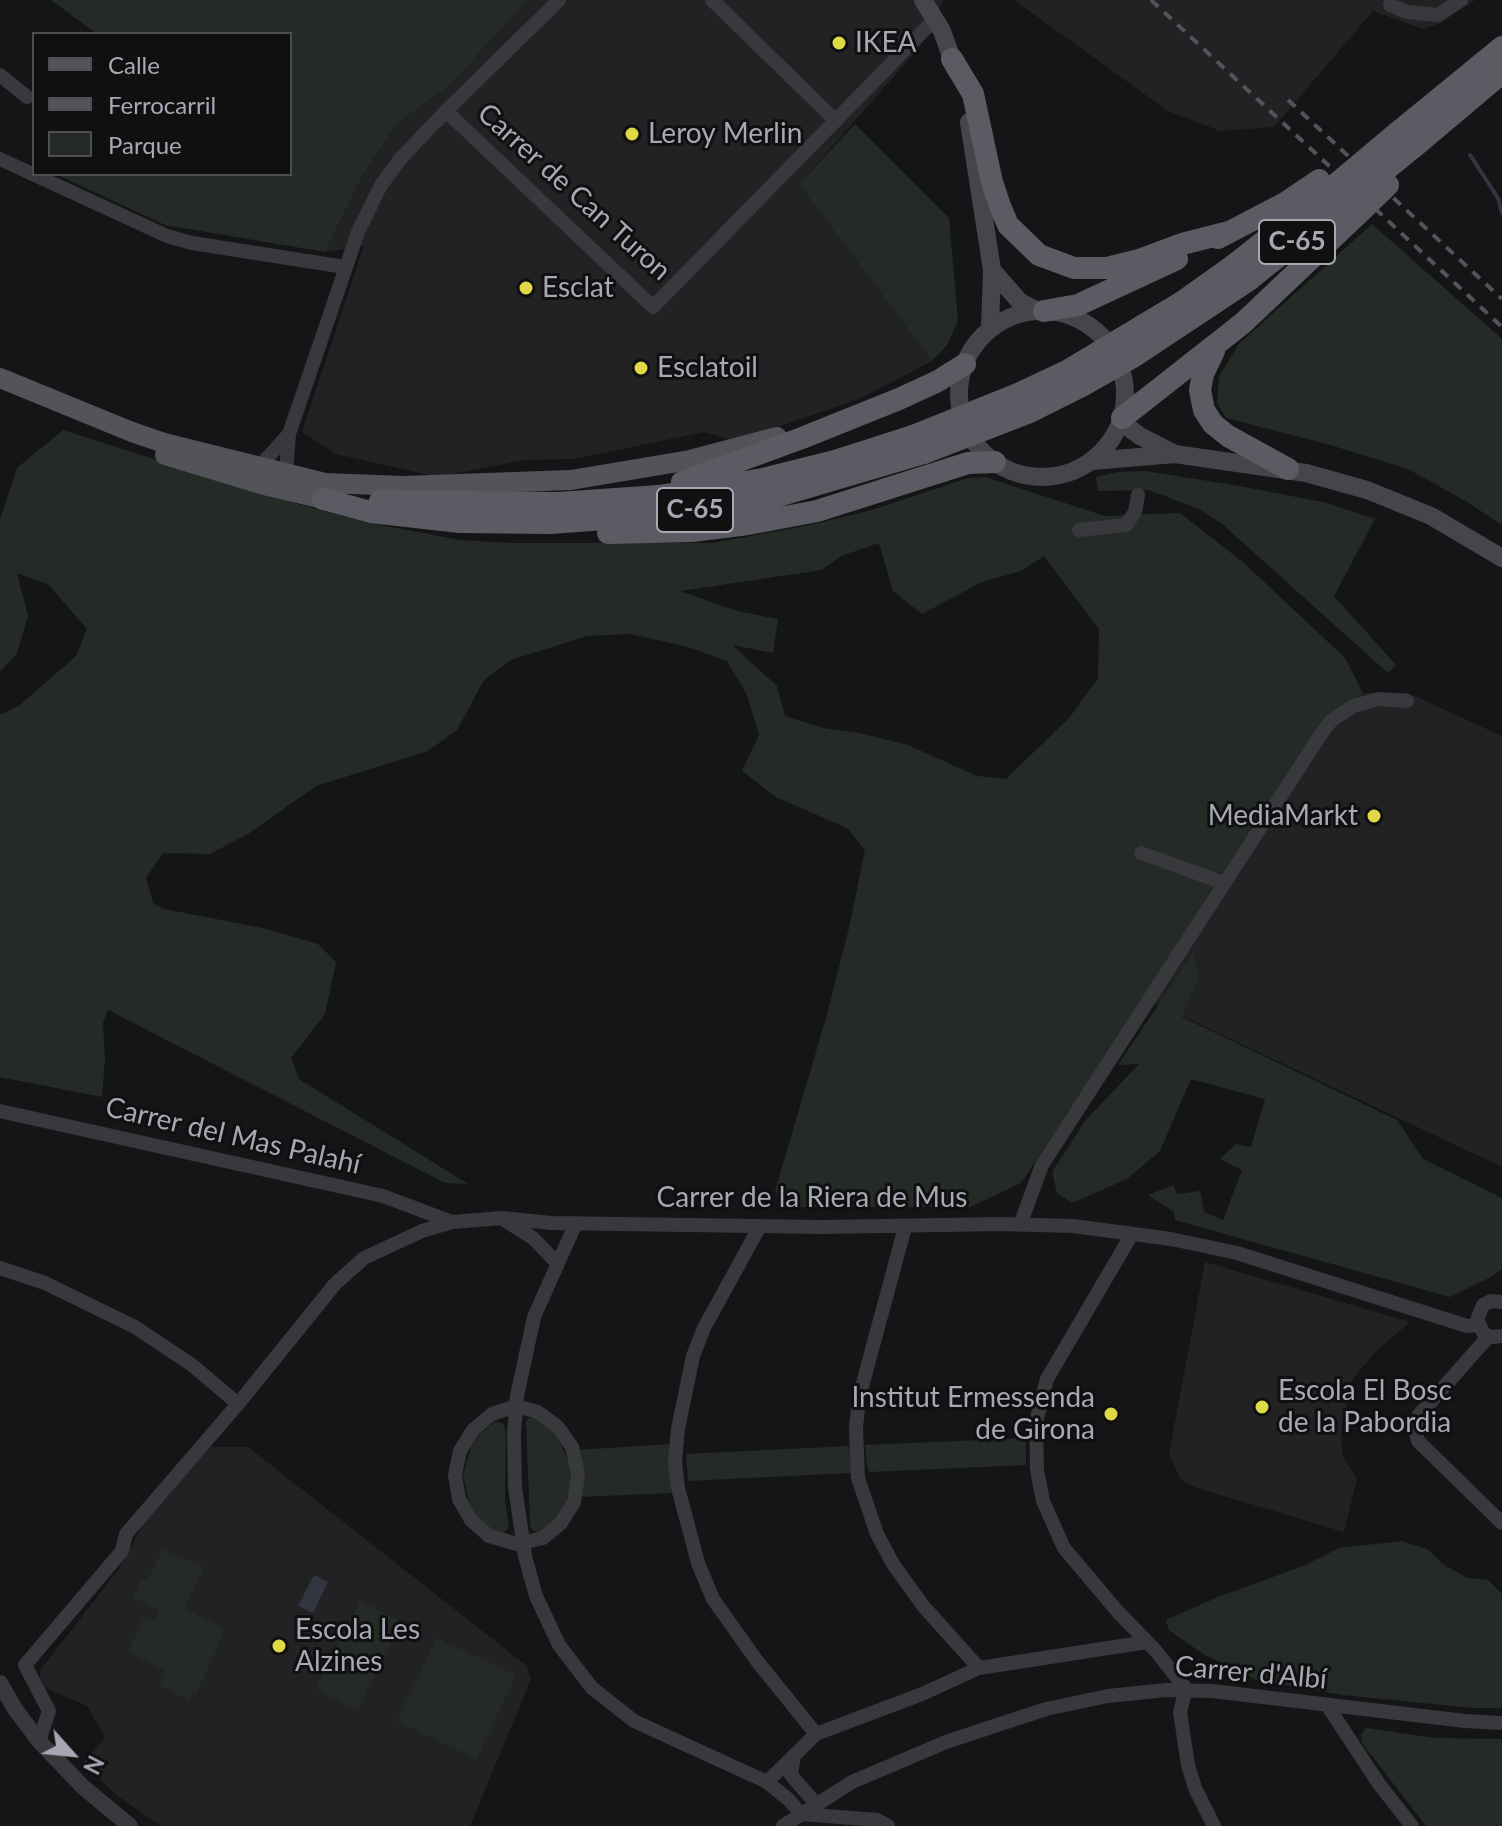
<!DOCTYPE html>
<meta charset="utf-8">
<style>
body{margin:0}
#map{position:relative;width:1502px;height:1826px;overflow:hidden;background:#151517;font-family:Lato,sans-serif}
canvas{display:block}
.legend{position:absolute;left:32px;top:32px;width:260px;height:144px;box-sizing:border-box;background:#101011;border:2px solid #4d4d53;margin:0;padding:10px 14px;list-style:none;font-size:24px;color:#a8a8b5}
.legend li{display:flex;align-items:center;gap:16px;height:40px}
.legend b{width:40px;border:2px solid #4d4d53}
.north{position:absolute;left:32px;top:1714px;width:80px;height:80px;-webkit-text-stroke:6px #101011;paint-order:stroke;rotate:117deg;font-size:22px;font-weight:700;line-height:32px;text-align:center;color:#a8a8b5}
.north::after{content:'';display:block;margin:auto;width:28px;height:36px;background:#a8a8b5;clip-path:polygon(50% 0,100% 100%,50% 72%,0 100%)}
</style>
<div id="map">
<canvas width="1502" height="1826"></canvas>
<ul class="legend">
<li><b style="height:10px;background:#53535a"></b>Calle</li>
<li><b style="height:10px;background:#53535a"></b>Ferrocarril</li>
<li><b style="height:22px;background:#242b27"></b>Parque</li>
</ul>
<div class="north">N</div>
</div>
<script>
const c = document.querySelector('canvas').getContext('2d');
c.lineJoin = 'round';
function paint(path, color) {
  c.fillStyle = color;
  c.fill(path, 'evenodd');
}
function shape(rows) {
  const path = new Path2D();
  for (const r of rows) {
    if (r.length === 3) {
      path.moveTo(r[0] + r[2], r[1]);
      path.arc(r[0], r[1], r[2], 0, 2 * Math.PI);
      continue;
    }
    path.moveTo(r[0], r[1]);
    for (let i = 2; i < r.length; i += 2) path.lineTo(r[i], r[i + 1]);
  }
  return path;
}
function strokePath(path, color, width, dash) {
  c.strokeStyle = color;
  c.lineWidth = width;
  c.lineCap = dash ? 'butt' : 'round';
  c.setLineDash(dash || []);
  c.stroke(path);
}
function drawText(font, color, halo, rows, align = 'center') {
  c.font = font + ' Lato,sans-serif';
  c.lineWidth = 6;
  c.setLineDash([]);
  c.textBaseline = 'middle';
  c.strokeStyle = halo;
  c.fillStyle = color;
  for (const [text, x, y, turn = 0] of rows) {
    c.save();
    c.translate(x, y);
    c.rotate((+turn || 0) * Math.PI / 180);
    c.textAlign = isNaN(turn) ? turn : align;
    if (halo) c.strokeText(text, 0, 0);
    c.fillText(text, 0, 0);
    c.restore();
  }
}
const built = shape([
 [528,0,944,0,919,48,799,184,932,361,859,399,736,441,704,432,575,459,524,460,438,477,336,454,302,432,364,246,325,252,361,178,396,124,448,87],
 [1014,0,1475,0,1441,23,1423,29,1373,11,1274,127,1220,131,1168,111],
 [1363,693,1408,693,1502,736,1502,1167,1144,998,1221,874,1328,715],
 [1205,1262,1410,1322,1375,1352,1351,1382,1341,1432,1343,1457,1357,1479,1344,1532,1197,1488,1181,1480,1169,1454],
 [204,1447,248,1447,527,1666,531,1679,470,1826,161,1826,115,1794,83,1762,105,1738,87,1706,46,1688,40,1678,41,1669,119,1569,149,1513]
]);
const green = shape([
 [51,0,528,0,448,87,396,124,361,178,325,252,165,225,60,176,61,174,290,174,290,34,97,34],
 [855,124,949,218,958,321,947,345,932,361,799,184],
 [1372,224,1502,339,1502,525,1469,503,1408,469,1327,444,1226,418,1217,403,1219,376,1239,344],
 [63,430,276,498,365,522,460,540,511,543,713,543,810,525,872,510,968,478,985,477,1105,516,1180,513,1244,563,1345,658,1363,693,1328,715,1221,874,1144,998,1021,1183,970,1207,788,1207,775,1191,826,1018,849,928,865,850,847,828,776,797,742,771,759,735,747,695,727,661,688,647,631,634,587,636,511,660,484,680,457,730,428,751,316,786,248,834,210,854,163,853,146,878,153,903,164,909,263,928,318,944,336,962,325,1014,291,1058,299,1079,468,1184,445,1183,108,1010,103,1023,105,1058,102,1097,0,1077,0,715,20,705,76,656,87,629,48,584,17,573,28,616,17,653,0,672,0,520,17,468],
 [879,543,893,591,922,614,982,582,1021,571,1044,556,1099,629,1098,678,1070,717,1006,779,977,776,908,745,859,733,823,728,785,716,777,686,732,645,773,653,778,619,737,611,680,591,822,570,841,556],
 [1145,471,1240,486,1327,503,1375,519,1334,596,1396,665,1388,673,1221,523,1199,509,1149,490,1098,491,1096,477,1118,472],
 [1193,953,1199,977,1182,1017,1397,1120,1423,1159,1502,1198,1502,1269,1491,1277,1450,1297,1175,1220,1174,1212,1148,1195,1173,1185,1177,1194,1200,1191,1204,1212,1223,1220,1242,1170,1220,1159,1236,1144,1251,1147,1265,1099,1191,1079,1160,1151,1127,1179,1072,1203,1057,1193,1052,1172,1085,1121,1139,1064,1118,1065],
 [535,1417,552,1430,560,1442,569,1463,571,1480,565,1507,547,1530,537,1533,531,1528,530,1523,526,1422,529,1418],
 [496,1421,503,1424,506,1432,505,1500,509,1527,503,1534,496,1533,475,1515,468,1499,463,1475,471,1447,479,1435],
 [1026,1438,1026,1465,869,1472,867,1465,865,1445],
 [669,1444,672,1493,579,1497,578,1450],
 [849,1446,852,1473,688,1481,686,1454],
 [1402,1541,1427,1549,1444,1565,1468,1578,1488,1580,1502,1594,1502,1708,1473,1708,1342,1695,1257,1680,1203,1654,1169,1630,1166,1620,1218,1597,1303,1566,1339,1548],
 [163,1549,204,1567,184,1608,221,1627,223,1635,196,1694,192,1693,189,1700,159,1685,165,1671,128,1652,145,1616,154,1620,159,1610,133,1597,142,1578,148,1580],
 [360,1601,402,1622,358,1710,316,1689],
 [437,1638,516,1675,476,1759,397,1721],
 [1367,1728,1434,1738,1502,1739,1502,1826,1426,1826,1362,1743,1361,1734]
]);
const water = shape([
 [314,1575,328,1582,313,1613,298,1606]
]);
const stream = shape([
 [1470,155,1498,198,1502,213]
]);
const minor = shape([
 [712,0,836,121],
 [1390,5,1407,12,1438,15,1461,0],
 [0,75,27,97],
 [446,111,653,307,935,19],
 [0,159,167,236,192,243,345,267],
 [260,466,289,434],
 [286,473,289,434,358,232,381,185,401,158,446,111,559,0],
 [1079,530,1126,525,1135,512,1138,495],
 [1141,853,1224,883],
 [0,1111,383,1196,452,1222],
 [506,1221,533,1238,557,1263],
 [576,1223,534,1317,517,1396,514,1432,515,1487,525,1556,536,1596,559,1645,592,1688,634,1721,767,1782,789,1800,801,1814,877,1820,888,1826],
 [1020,1225,1042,1165,1321,734,1331,721,1353,706,1379,699,1407,701],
 [760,1226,704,1328,693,1356,678,1429,675,1461,678,1488,698,1563,713,1599,757,1661,816,1734],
 [905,1227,859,1398,856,1428,858,1478,877,1534,893,1564,924,1607,979,1668],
 [1132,1234,1047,1379,1036,1422,1037,1470,1043,1501,1064,1548,1118,1612,1155,1650,1186,1689,1180,1712,1188,1765,1195,1788,1214,1826],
 [0,1268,45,1283,135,1327,192,1365,238,1404],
 [1502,1302,1491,1301,1483,1305,1477,1320,1484,1334,1492,1337,1502,1336],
 [1489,1336,1419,1415,1416,1434,1418,1441,1502,1523],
 [516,1406,538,1412,558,1427,572,1447,578,1474,574,1502,561,1523,543,1538,517,1544,489,1536,471,1520,459,1499,455,1475,460,1451,473,1430,492,1414,516,1406],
 [1327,1705,1379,1784,1412,1826],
 [39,1741,49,1711,25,1665,122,1551,126,1534,238,1404,335,1284,364,1258,422,1231,452,1222,502,1218,551,1223,822,1227,1001,1224,1073,1226,1171,1239,1237,1253,1467,1326,1478,1325],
 [794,1755,791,1775,816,1804],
 [767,1782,816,1734,922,1694,979,1668,1147,1642],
 [783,1826,852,1782,946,1742,1046,1709,1108,1696,1166,1690,1212,1691,1465,1721,1502,1723]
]);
const tertiary = shape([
 [0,1683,15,1709,39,1741,83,1787,130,1826]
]);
const secondary = shape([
 [923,0,942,31,956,70],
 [969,122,992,270,990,329],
 [992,270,1020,302,1038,311],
 [1042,394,83],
 [1121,422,1140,436,1175,454],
 [1092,461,1175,454,1306,473,1367,490,1431,516,1502,558]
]);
const primary = shape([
 [0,378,132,432,164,443,325,483,403,486,571,480,690,460,777,437],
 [165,455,264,485,323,499]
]);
const trunk = shape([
 [952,59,973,94,992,182,1000,206,1008,225,1039,255,1074,268,1107,268,1139,260,1182,244,1229,232],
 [1398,132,1502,47],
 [1414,147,1502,73],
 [1218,238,1285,203,1319,180],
 [1234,265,1329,190],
 [1249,280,1344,204],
 [1044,311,1078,305,1177,259],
 [1214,351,1203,374,1200,390,1204,410,1213,424,1228,436,1288,469],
 [1122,418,1243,323,1357,215],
 [682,482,802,438,899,399,938,381,965,364],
 [323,499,371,512,460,522,550,523,661,515,768,499,924,453],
 [380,501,558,503,659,496,763,479,835,461,913,436],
 [608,533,692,531,748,524,817,511,968,463,995,462]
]);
const rail = shape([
 [1151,0,1502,327],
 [1288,100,1502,299]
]);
const trunkBridge = shape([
 [1329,190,1398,132],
 [1344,204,1414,147],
 [1357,215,1388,185],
 [913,436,1018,394,1067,371,1182,302,1234,265],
 [924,453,1030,412,1082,386,1133,357,1249,280]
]);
const markers = [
 [839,43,8,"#deda45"],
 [632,134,8,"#deda45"],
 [526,288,8,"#deda45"],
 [641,368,8,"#deda45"],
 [1374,816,8,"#deda45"],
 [1262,1407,8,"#deda45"],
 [1111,1414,8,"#deda45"],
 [279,1646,8,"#deda45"]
];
const shields = [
 [1297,242,76],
 [695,510,76]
];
const shieldNames = [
 ["C-65",1297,242],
 ["C-65",695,510]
];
const poiNames = [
 ["IKEA",855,43],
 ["Leroy Merlin",648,134],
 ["Esclat",542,288],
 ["Esclatoil",657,368],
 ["MediaMarkt",1358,816,"right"],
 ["Escola El Bosc",1278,1391],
 ["de la Pabordia",1278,1423],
 ["Institut Ermessenda",1095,1398,"right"],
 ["de Girona",1095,1430,"right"],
 ["Escola Les",295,1630],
 ["Alzines",295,1662]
];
const streetNames = [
 ["Carrer de Can Turon",574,192,42],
 ["Carrer del Mas Palahí",233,1136,13],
 ["Carrer de la Riera de Mus",812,1198],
 ["Carrer d'Albí",1251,1673,5]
];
paint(built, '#222123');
paint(green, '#242b27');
paint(water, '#323640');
strokePath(stream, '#323640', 4);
strokePath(minor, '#39383d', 14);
strokePath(tertiary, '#39383d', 16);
strokePath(secondary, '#45454b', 18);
strokePath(primary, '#53535a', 20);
strokePath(trunk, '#5b5b63', 22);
strokePath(rail, '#53535a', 4, [10, 8]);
strokePath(trunkBridge, '#5b5b63', 22);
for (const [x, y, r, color] of markers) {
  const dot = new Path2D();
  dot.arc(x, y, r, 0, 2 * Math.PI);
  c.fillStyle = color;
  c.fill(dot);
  strokePath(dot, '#101011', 3);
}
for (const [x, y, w] of shields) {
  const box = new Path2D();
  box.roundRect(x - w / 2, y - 22, w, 44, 6);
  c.fillStyle = '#101011';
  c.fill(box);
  strokePath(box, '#a8a8b5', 2);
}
drawText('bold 26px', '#a8a8b5', null, shieldNames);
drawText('28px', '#a8a8b5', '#101011', poiNames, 'left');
drawText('28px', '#a8a8b5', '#101011', streetNames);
</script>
